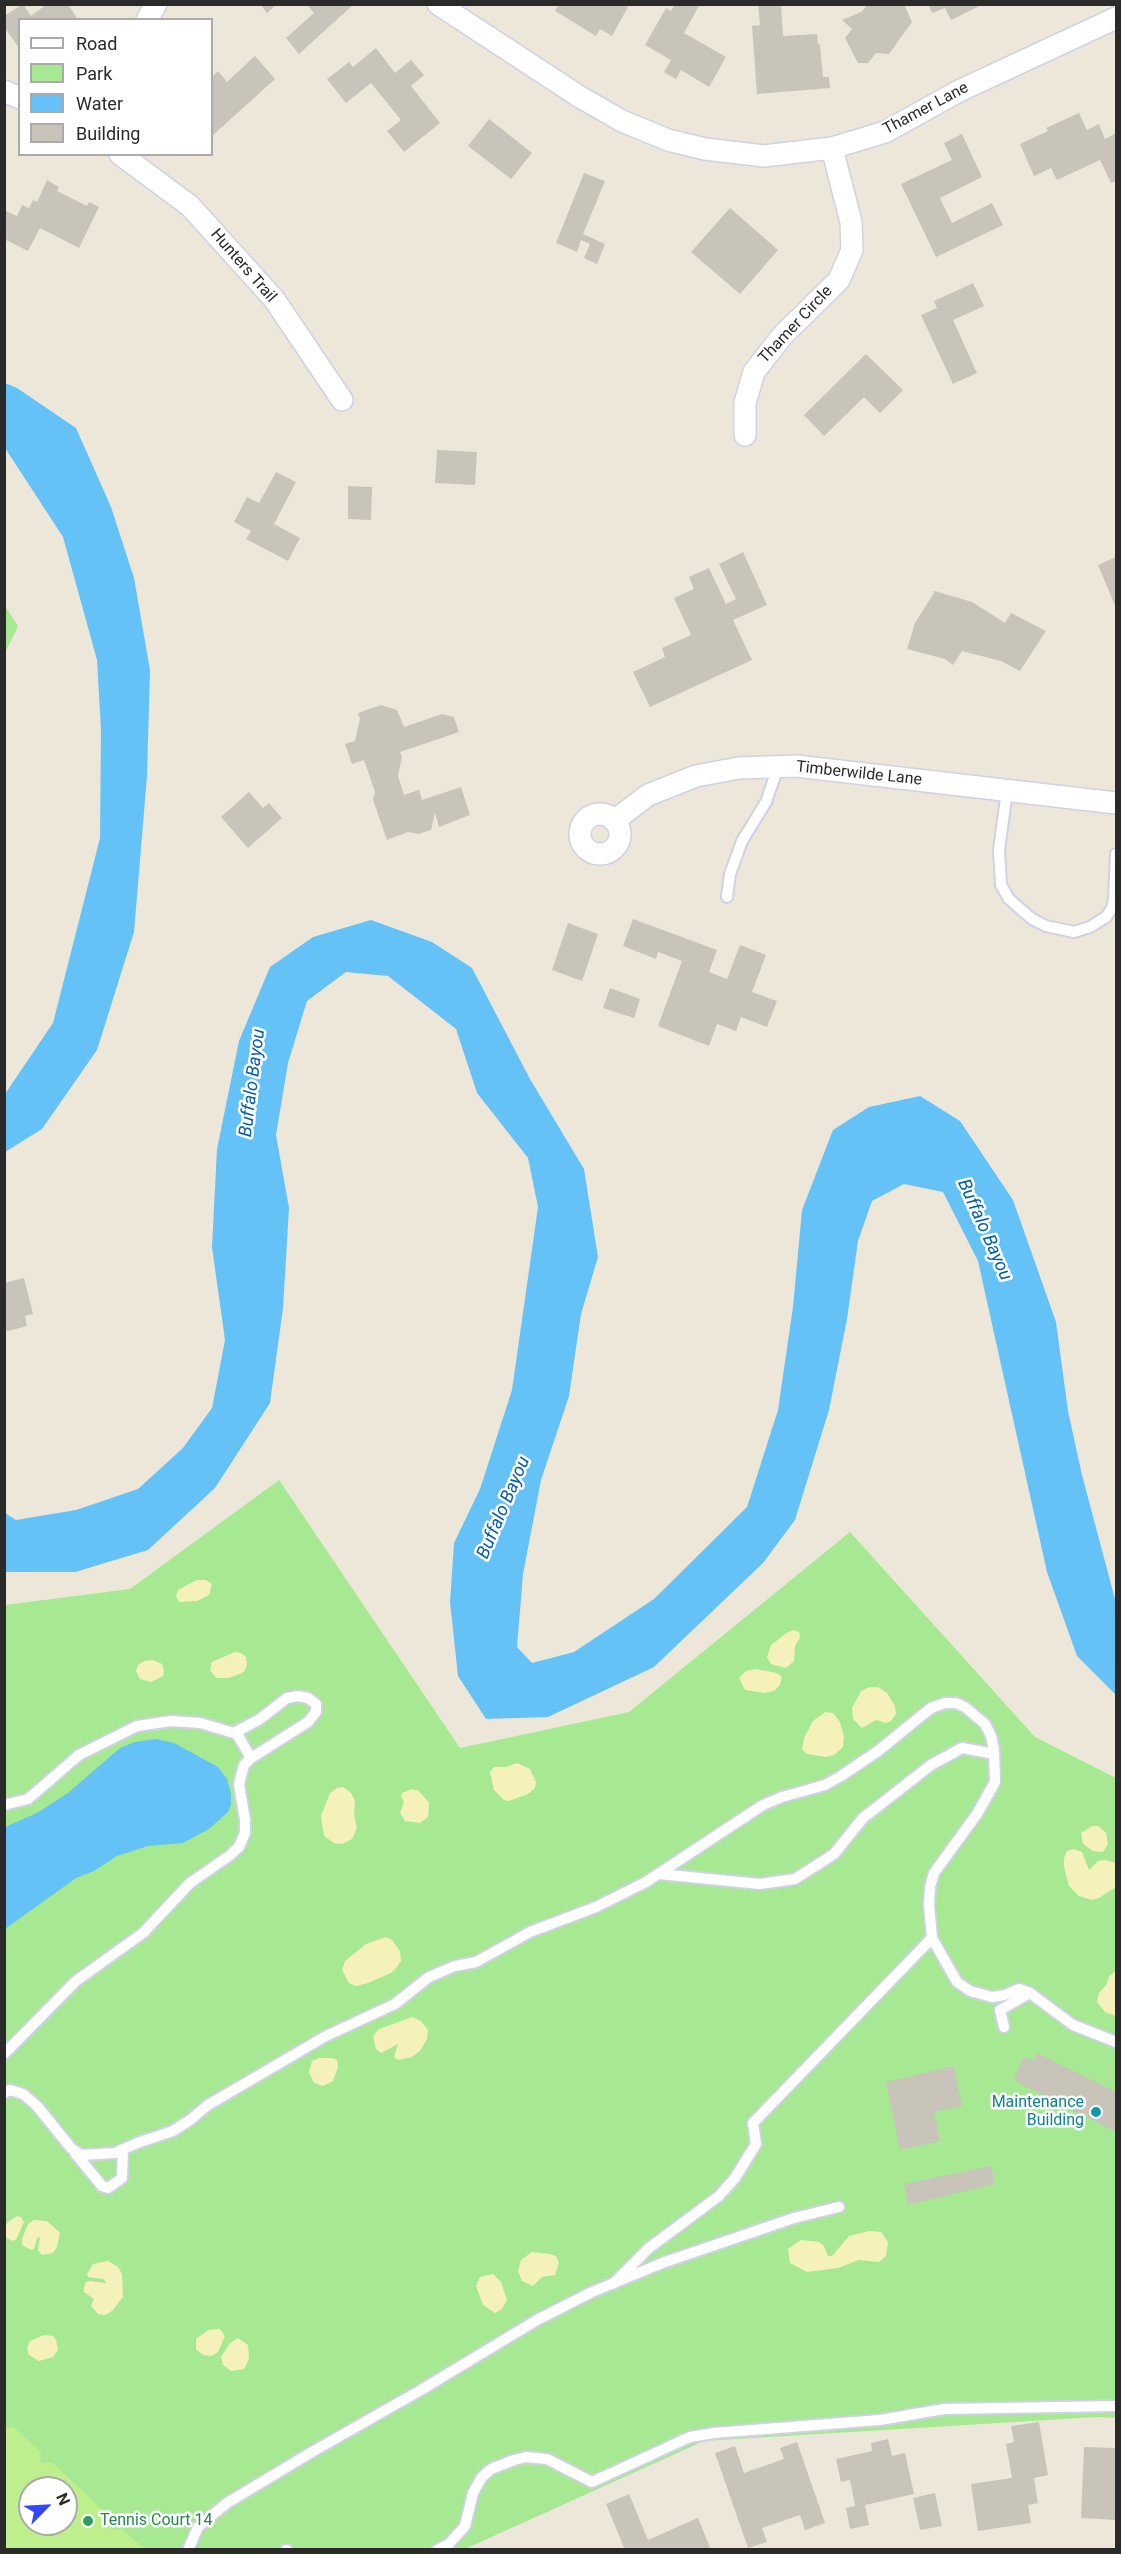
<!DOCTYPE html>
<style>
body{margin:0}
#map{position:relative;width:1121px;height:2554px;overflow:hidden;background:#ede7da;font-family:Roboto,sans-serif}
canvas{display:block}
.frame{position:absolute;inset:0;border:6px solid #2a2a2a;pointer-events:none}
.legend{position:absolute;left:18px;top:18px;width:195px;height:138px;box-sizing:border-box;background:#fff;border:2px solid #aaa;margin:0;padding:8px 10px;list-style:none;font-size:18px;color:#2a2a2a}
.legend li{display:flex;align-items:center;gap:12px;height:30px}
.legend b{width:30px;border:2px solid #aaa}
.north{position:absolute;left:18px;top:2476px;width:60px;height:60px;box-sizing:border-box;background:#fff;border:2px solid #aaa;border-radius:50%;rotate:66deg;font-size:16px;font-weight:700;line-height:24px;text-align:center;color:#2a2a2a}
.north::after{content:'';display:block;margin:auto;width:21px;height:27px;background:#3547ff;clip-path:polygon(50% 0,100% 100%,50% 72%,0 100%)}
</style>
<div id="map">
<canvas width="1121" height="2554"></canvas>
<div class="frame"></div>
<ul class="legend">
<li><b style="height:8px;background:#fff"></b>Road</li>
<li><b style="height:16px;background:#a7e892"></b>Park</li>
<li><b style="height:16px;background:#65c2f7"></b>Water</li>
<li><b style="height:16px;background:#c8c4ba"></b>Building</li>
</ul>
<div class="north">N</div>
</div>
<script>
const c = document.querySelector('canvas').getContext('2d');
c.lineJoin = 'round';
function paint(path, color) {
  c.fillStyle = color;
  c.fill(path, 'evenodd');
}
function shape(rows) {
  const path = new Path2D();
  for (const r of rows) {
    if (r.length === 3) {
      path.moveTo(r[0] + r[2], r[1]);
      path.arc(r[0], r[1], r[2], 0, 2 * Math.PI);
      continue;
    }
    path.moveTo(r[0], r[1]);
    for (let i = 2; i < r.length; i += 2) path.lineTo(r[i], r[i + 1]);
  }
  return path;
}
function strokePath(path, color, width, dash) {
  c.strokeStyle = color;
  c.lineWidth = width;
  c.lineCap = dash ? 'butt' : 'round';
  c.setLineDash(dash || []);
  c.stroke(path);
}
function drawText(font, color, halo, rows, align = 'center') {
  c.font = font + ' Roboto,sans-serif';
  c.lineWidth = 5;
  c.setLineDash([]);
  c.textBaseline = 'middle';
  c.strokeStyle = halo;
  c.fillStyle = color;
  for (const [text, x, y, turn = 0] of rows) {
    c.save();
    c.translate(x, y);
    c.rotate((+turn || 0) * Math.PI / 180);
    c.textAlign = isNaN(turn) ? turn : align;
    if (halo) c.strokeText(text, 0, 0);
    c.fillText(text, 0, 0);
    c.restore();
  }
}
const green = shape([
 [5,606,18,626,5,653],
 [279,1480,460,1748,629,1712,850,1532,1035,1737,1116,1778,1116,2418,1097,2417,704,2441,465,2549,5,2549,5,1605,130,1589],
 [30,2488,66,2488,66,2524,30,2524]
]);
const sand = shape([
 [197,1580,206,1580,212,1584,209,1595,197,1601,179,1602,176,1596,178,1590],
 [794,1630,799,1632,800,1638,795,1646,794,1661,786,1668,771,1664,767,1657,771,1645,788,1632],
 [235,1652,241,1653,246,1657,247,1665,244,1672,229,1678,216,1678,210,1670,212,1662],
 [153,1660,162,1664,164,1670,163,1676,151,1682,140,1679,136,1671,138,1665,144,1661],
 [755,1669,777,1673,782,1677,780,1685,774,1691,764,1693,745,1690,739,1678,746,1671],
 [870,1687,878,1687,887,1693,895,1706,896,1714,891,1721,886,1723,876,1720,862,1728,853,1719,852,1708,861,1691],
 [825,1712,833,1713,840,1722,844,1736,843,1747,834,1755,826,1757,807,1754,802,1749,804,1738,813,1721],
 [517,1763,530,1769,536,1782,535,1788,528,1794,509,1801,504,1800,494,1790,490,1772,494,1767,506,1767],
 [343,1787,351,1793,355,1801,354,1815,357,1828,352,1839,342,1844,334,1843,324,1836,321,1816,330,1793,337,1788],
 [412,1789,419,1791,429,1803,428,1817,420,1823,405,1821,400,1813,404,1802,401,1796,402,1793],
 [1092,1826,1098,1826,1106,1833,1108,1844,1103,1852,1093,1851,1083,1844,1081,1833],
 [1074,1849,1082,1852,1089,1870,1098,1861,1105,1860,1116,1863,1116,1887,1099,1898,1092,1900,1079,1896,1069,1886,1064,1867,1064,1858,1067,1851],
 [386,1937,392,1940,400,1951,401,1961,397,1967,391,1973,368,1983,356,1986,349,1983,342,1970,345,1961,366,1944],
 [1116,1971,1116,2016,1105,2012,1097,2002,1099,1993,1107,1984,1109,1976],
 [412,2017,421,2021,428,2030,427,2039,420,2051,412,2057,398,2060,394,2057,398,2044,381,2053,376,2049,373,2036,379,2029],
 [319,2058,331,2058,337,2060,338,2067,333,2081,323,2086,314,2083,309,2072,312,2061],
 [17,2216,21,2217,24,2222,16,2240,12,2241,6,2237,5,2230,7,2223],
 [34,2220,47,2221,60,2233,57,2247,53,2253,42,2255,38,2250,40,2237,37,2238,34,2249,31,2250,22,2245,22,2239,28,2224],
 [869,2231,881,2232,888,2242,886,2256,879,2262,859,2260,838,2268,807,2272,790,2263,788,2249,801,2240,819,2242,824,2246,828,2256,832,2256,849,2236],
 [532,2252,550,2254,556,2256,559,2263,555,2275,542,2277,533,2286,522,2281,518,2271,521,2260],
 [108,2261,118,2267,122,2274,123,2297,112,2311,105,2315,98,2314,91,2306,94,2299,84,2292,84,2287,86,2282,90,2281,106,2283,104,2279,88,2277,87,2274,93,2264],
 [493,2274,501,2282,507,2300,502,2309,495,2313,483,2305,476,2286,480,2277],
 [220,2329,225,2336,218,2352,211,2356,203,2355,196,2349,196,2339,208,2330],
 [44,2335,53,2336,56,2340,58,2350,53,2357,39,2361,29,2355,27,2348,30,2341],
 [238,2338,248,2345,249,2359,244,2369,231,2371,223,2365,221,2357,230,2343]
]);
const pitch = shape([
 [13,2427,40,2451,41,2463,52,2462,111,2518,111,2530,122,2529,145,2549,5,2549,5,2428],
 [30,2488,66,2488,66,2524,30,2524]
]);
const water = shape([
 [5,383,17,388,76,428,111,507,134,578,150,670,147,776,134,932,97,1050,42,1129,5,1152,5,1094,53,1023,100,838,101,730,97,660,63,537,5,448],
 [371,920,432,942,472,968,530,1079,584,1169,598,1257,581,1314,569,1396,541,1480,523,1574,517,1647,532,1663,574,1652,654,1599,747,1507,778,1410,793,1307,802,1210,833,1130,869,1107,920,1096,960,1121,1013,1200,1056,1322,1068,1411,1082,1475,1116,1603,1116,1695,1077,1656,1047,1572,978,1261,943,1192,904,1184,872,1201,858,1241,847,1319,829,1410,795,1520,763,1563,654,1667,548,1717,486,1719,458,1676,450,1602,454,1543,480,1489,512,1390,538,1207,528,1158,477,1093,456,1029,388,976,346,972,307,1001,288,1063,276,1135,289,1208,283,1308,270,1403,215,1488,148,1550,75,1572,5,1572,5,1513,16,1520,76,1510,138,1489,183,1448,212,1408,225,1340,212,1247,217,1149,239,1041,270,967,313,937],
 [156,1739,174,1743,218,1767,227,1779,231,1793,231,1805,228,1812,209,1829,183,1843,148,1846,117,1856,94,1871,76,1878,5,1929,5,1827,37,1813,68,1793,120,1748,135,1742]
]);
const building = shape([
 [23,4,31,16,47,4,68,4,78,20,20,20,20,49,4,27,4,16],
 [260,4,277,4,267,13],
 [306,4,354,4,299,54,286,38,314,13],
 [559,4,623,4,628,7,612,36,600,29,596,36,555,11],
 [675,4,700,4,684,33,726,57,709,87,681,70,676,79,664,72,671,60,645,45,666,8,671,11],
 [758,4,781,4,783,36,817,34,818,44,820,44,823,77,829,77,830,88,757,94,752,26,760,25],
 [865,4,904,4,912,22,889,54,876,53,868,63,858,63,845,38,852,29,842,20,861,12,866,7],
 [928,4,984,4,951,20,945,8,932,13],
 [376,48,395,73,411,60,424,75,411,86,440,123,404,152,387,131,401,120,371,83,346,103,327,79,349,62,353,67],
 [255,56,275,79,212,136,212,77,218,71,227,82],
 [1079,113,1087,130,1099,124,1105,139,1116,133,1116,181,1111,183,1100,160,1057,180,1051,168,1034,176,1020,144,1048,131,1046,128],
 [489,119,532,153,511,179,468,146],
 [962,134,982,177,940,198,952,223,992,203,1003,225,936,257,901,184,952,160,944,143],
 [584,173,605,181,583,234,605,244,597,264,584,258,590,244,581,240,577,252,556,243],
 [47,180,59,187,57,191,87,206,89,202,99,207,79,248,40,228,28,251,4,239,7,234,4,232,6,211,17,216,22,205,29,208,33,200,37,202],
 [730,208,778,250,740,294,691,252],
 [973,283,984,306,953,320,977,373,953,384,921,315,937,308,934,301],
 [866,354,903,390,880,413,864,397,824,436,804,415],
 [437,450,477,452,475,485,435,483],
 [276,472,296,482,274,524,300,538,288,561,246,539,251,531,234,522,247,497,259,503],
 [348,486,372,487,371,520,348,519],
 [743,552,767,605,733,620,752,660,650,707,633,672,665,657,662,648,691,635,674,598,694,589,689,577,709,568,726,604,736,599,719,564],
 [1116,557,1116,608,1098,565],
 [935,591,972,602,1005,623,1011,613,1046,631,1020,671,1001,661,962,651,953,665,945,659,907,649,915,623],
 [381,705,397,710,404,727,442,714,454,717,459,732,400,752,402,757,398,776,404,795,419,790,422,800,461,787,470,815,439,827,435,813,431,830,418,834,408,832,387,840,373,800,375,792,364,760,352,764,345,744,355,741,360,719,358,713],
 [249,792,263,808,269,803,282,818,248,848,221,817],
 [633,919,717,950,709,972,727,979,740,945,766,955,752,992,777,1001,767,1027,741,1017,736,1031,717,1024,709,1046,658,1026,682,961,658,952,656,959,623,946],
 [568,923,598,934,582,981,552,970],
 [610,988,640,999,634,1018,603,1008],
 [24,1278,33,1314,25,1316,27,1326,4,1332,4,1283],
 [1037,2053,1116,2092,1116,2132,1022,2085,1014,2078,1024,2057,1034,2061],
 [954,2066,962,2106,934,2112,940,2141,900,2150,886,2082],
 [991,2166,995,2184,908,2205,904,2184],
 [1039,2422,1048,2475,1034,2478,1038,2503,1028,2505,1031,2523,978,2531,971,2484,1012,2478,1006,2444,1014,2442,1011,2426],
 [888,2439,892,2456,905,2453,914,2494,865,2505,869,2525,850,2529,846,2508,855,2506,850,2480,841,2482,836,2459,872,2451,871,2443],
 [797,2442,825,2523,805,2530,800,2515,762,2528,767,2542,748,2548,715,2453,735,2446,744,2473,784,2459,780,2448],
 [1084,2447,1116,2448,1116,2520,1081,2518],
 [935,2493,942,2526,920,2530,913,2498],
 [629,2494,648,2540,698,2518,711,2550,625,2550,606,2504]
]);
const lane = shape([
 [1007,791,999,850,1001,885,1009,899,1032,919,1046,926,1074,932,1090,927,1106,917,1112,908,1114,899,1116,854],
 [727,897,730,874,742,841,766,802,778,767],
 [236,1732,251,1758],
 [4,1805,28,1799,79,1755,137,1726,171,1721,200,1723,234,1733,260,1719,287,1698,298,1696,308,1698,316,1704,316,1712,308,1722,251,1758,244,1765,239,1784,245,1820,245,1833,239,1847,229,1856,190,1883,143,1933,76,1981,4,2054],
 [659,1874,760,1884,795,1879,834,1854,863,1818,931,1765,962,1748,994,1754],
 [932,1938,957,1982,970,1991,992,1997,1005,1995,1019,1989,1030,1993,1073,2025,1116,2042],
 [1004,2027,1000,2010,1030,1993],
 [4,2093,10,2090,23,2094,37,2106,71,2148,81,2155,115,2153,137,2143,173,2131,190,2120,208,2105,326,2036,395,2004,429,1977,455,1966,476,1962,530,1932,596,1907,646,1882,763,1805,782,1797,825,1785,841,1776,878,1751,931,1708,945,1703,956,1703,965,1707,985,1724,991,1736,994,1750,995,1782,977,1814,934,1873,930,1887,929,1905,932,1938,753,2123,756,2144,735,2178,719,2196,649,2248,613,2284],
 [75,2153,102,2186,108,2188,122,2178,123,2149],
 [188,2550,198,2527,227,2503,312,2452,421,2390,537,2320,592,2292,665,2262,794,2218,839,2207],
 [286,2550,287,2550],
 [437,2550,449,2544,465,2526,473,2493,482,2477,491,2469,514,2460,526,2457,547,2459,592,2482,690,2437,714,2433,880,2420,944,2409,1116,2406]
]);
const street = shape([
 [438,4,580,97,622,121,668,140,705,149,764,156,832,148,885,132,959,91,1116,18],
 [147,20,156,4],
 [4,91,20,98],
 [120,154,190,206,274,299,342,400],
 [745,435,745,403,754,372,782,336,839,280,852,250,851,222,832,148],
 [600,834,20],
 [614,821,648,795,696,776,739,768,796,766,1116,803]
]);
const markers = [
 [1096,2112,6,"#0f9aa8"],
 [88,2521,6,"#2e9e5b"]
];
const streetNames = [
 ["Thamer Lane",926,109,-28],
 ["Hunters Trail",243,266,49],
 ["Thamer Circle",796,325,-47],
 ["Timberwilde Lane",859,774,6]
];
const cultureNames = [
 ["Maintenance",1084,2103],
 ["Building",1084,2121]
];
const leisureNames = [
 ["Tennis Court 14",100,2521]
];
const waterNames = [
 ["Buffalo Bayou",253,1083,-83],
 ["Buffalo Bayou",984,1230,66],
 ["Buffalo Bayou",504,1508,-67]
];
paint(green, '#a7e892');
paint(sand, '#f5f1bb');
paint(pitch, '#bdf08d');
paint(water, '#65c2f7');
paint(building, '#c8c4ba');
strokePath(lane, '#cfd1e4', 14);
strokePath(street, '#cfd1e4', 24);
strokePath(lane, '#fff', 10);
strokePath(street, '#fff', 21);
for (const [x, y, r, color] of markers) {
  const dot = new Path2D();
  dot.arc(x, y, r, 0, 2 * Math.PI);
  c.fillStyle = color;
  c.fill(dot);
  strokePath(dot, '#fff', 2);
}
drawText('16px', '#2a2a2a', '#fff', streetNames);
drawText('16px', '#0d838f', '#fff', cultureNames, 'right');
drawText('16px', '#27864d', '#fff', leisureNames, 'left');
drawText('italic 18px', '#035da4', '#fff', waterNames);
</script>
